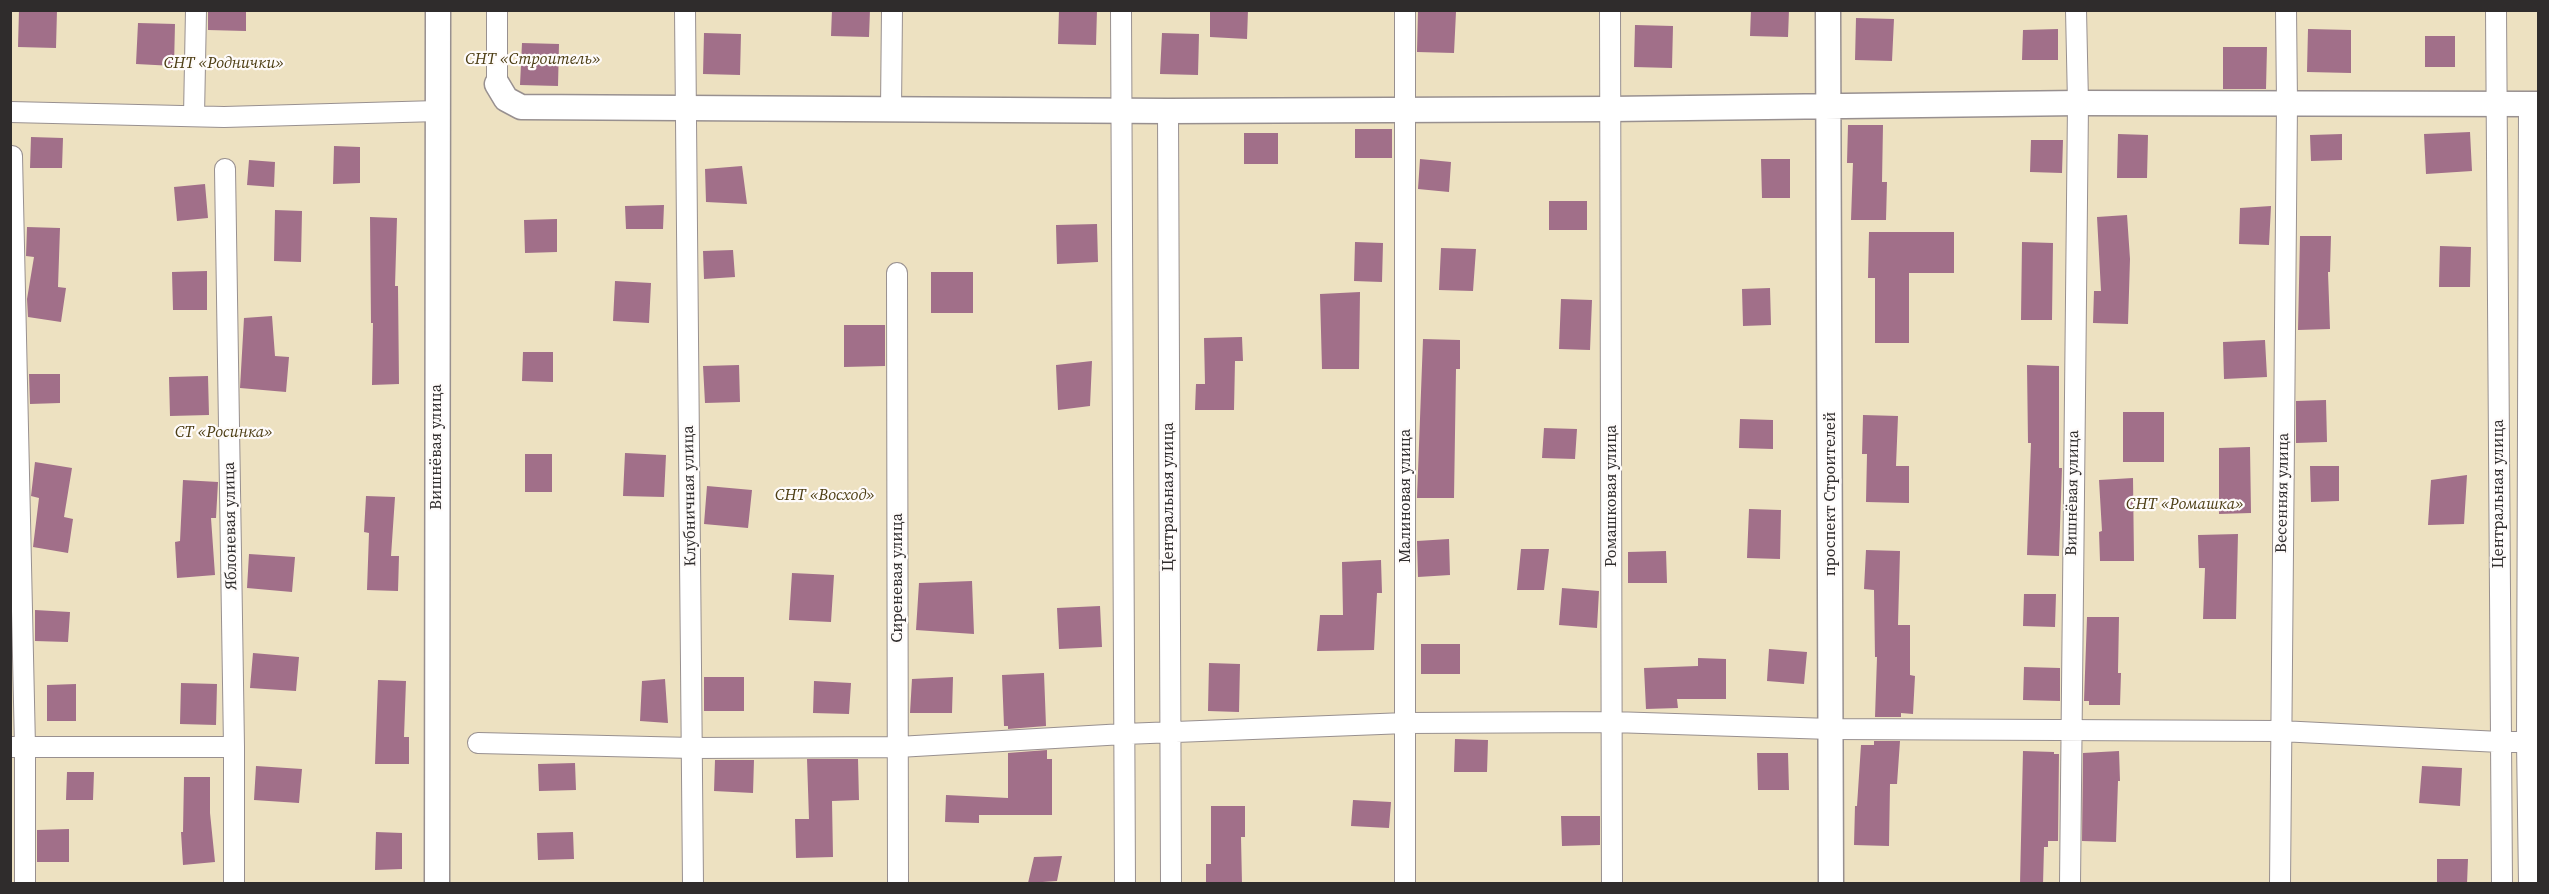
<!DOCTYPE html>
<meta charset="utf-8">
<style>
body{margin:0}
#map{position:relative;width:2549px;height:894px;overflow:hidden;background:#fefbfa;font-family:"Source Serif 4",serif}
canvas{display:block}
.frame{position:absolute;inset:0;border:12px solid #2f2c2c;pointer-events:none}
</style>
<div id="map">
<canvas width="2549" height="894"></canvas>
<div class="frame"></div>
</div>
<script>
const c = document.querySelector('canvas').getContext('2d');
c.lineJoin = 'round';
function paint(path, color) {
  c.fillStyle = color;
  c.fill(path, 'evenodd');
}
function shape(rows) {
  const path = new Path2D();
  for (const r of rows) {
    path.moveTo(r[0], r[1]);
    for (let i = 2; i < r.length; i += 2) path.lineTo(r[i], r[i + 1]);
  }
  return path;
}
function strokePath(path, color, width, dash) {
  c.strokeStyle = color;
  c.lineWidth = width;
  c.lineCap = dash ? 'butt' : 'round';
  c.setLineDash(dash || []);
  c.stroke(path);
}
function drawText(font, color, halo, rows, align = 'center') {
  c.font = font + ' "Source Serif 4",serif';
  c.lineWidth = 4.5;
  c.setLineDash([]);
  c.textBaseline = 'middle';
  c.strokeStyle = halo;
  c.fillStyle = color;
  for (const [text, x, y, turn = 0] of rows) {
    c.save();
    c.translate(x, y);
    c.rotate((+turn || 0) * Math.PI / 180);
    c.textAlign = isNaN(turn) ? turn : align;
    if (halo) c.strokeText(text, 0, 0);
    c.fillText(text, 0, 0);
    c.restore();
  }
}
const green = shape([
 [10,11,2538,11,2538,883,11,883]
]);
const building = shape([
 [19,10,57,10,56,48,18,47],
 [208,10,246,10,246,31,208,30],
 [832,10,870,10,869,37,831,36],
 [1059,10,1097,10,1096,45,1058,44],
 [1210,10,1248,10,1247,39,1210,37],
 [1751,10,1789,10,1788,37,1750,36],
 [1418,11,1456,12,1454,53,1417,52],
 [1856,18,1894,19,1892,61,1855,60],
 [138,23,175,24,174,66,136,64],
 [1635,25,1673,26,1672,68,1634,67],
 [2058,29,2058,60,2022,60,2023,30],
 [2308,29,2351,30,2351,73,2307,72],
 [704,33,741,34,740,75,703,74],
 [1162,33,1199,34,1198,75,1160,74],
 [2425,36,2455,36,2455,67,2425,67],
 [522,43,559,44,558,86,520,85],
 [2223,47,2267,47,2266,89,2223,89],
 [1848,125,1883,125,1882,182,1887,182,1886,220,1851,220,1853,163,1847,163],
 [1355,129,1392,129,1392,158,1355,158],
 [2470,132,2472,171,2426,174,2424,134],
 [1244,133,1278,133,1278,164,1244,164],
 [2118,134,2148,135,2147,178,2117,178],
 [2342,134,2342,160,2311,161,2310,135],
 [31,137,63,138,62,168,30,168],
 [2031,140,2063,140,2062,173,2030,172],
 [334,146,360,147,360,183,333,184],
 [1420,159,1451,162,1449,192,1418,189],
 [1761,159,1790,159,1790,198,1762,198],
 [249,160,275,162,274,187,247,185],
 [742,166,747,204,706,202,705,169],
 [205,184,208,218,177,221,174,187],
 [1549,201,1587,201,1587,230,1549,230],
 [664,205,663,229,626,229,625,206],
 [2271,206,2269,245,2239,244,2240,208],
 [275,210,302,211,301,262,274,261],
 [2127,215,2130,259,2128,324,2093,323,2094,291,2101,291,2097,217],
 [370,217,397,218,395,286,398,286,399,384,372,385,373,323,371,323],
 [557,219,557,252,525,253,524,220],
 [1097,224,1098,262,1057,264,1056,225],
 [27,227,60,228,58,287,66,288,61,322,28,317,27,299,34,257,26,256],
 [1869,232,1954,232,1954,273,1909,273,1909,343,1875,343,1875,278,1868,278],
 [2300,236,2331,236,2330,272,2328,272,2330,329,2298,330],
 [1355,242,1383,243,1382,282,1354,281],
 [2022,242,2053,243,2052,320,2021,320],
 [2440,246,2471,247,2470,287,2439,287],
 [1441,248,1476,249,1473,291,1439,290],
 [733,250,735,277,704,279,703,251],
 [207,271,207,310,173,310,172,272],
 [931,272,973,272,973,313,931,313],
 [615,281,651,283,649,323,613,321],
 [1770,288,1771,325,1743,326,1742,289],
 [1360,292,1359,369,1322,369,1320,294],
 [1561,299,1592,300,1590,350,1559,349],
 [272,316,275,356,289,357,286,392,240,388,244,318],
 [844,325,885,325,885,366,844,367],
 [1242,337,1243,361,1235,361,1234,410,1195,410,1196,384,1205,384,1204,338],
 [1423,339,1460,340,1460,369,1456,369,1454,498,1417,498],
 [2265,340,2267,377,2224,379,2223,342],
 [523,352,553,352,553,382,522,381],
 [1092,361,1090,406,1058,410,1056,365],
 [739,365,740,402,705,403,703,366],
 [2027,365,2059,366,2059,468,2062,468,2059,556,2027,555,2031,443,2028,443],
 [29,374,60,374,60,403,30,404],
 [208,376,209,415,170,416,169,377],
 [2326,400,2327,442,2296,443,2296,401],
 [2123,412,2164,412,2164,462,2123,462],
 [1863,415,1898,416,1896,466,1909,466,1909,503,1866,502,1867,454,1862,454],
 [1740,419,1773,420,1773,449,1739,448],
 [1544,428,1577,429,1575,459,1542,458],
 [2250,447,2251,513,2219,514,2219,448],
 [625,453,666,455,664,497,623,496],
 [525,454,552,454,552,492,525,492],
 [35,462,72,468,64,517,73,519,68,553,33,547,39,498,31,496],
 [2310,466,2339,466,2339,501,2311,502],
 [2467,475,2464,524,2428,525,2431,480],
 [2133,478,2134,561,2100,561,2099,532,2102,531,2099,480],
 [183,480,218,482,216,518,211,518,215,575,177,578,175,542,180,541],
 [707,486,752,490,748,528,704,524],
 [366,496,395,497,391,556,399,556,398,591,367,590,369,533,364,532],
 [1749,509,1781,510,1780,559,1747,558],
 [2238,534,2236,619,2203,619,2205,568,2199,568,2198,535],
 [1449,539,1450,575,1418,577,1417,541],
 [1521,549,1549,549,1544,590,1517,590],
 [1866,550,1900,551,1898,625,1910,625,1910,675,1915,676,1913,714,1901,713,1901,717,1875,717,1877,657,1875,657,1874,590,1864,589],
 [1666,551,1667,583,1628,583,1628,552],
 [249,554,295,557,292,592,247,588],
 [1381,560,1382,593,1377,593,1374,650,1317,651,1320,615,1343,615,1342,562],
 [792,573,834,575,831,622,789,620],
 [972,581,974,634,916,630,919,583],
 [1562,588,1599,591,1597,628,1559,625],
 [2024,594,2056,594,2055,627,2023,626],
 [1100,606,1102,647,1059,649,1057,608],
 [35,610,70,612,68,642,35,641],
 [2087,617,2119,617,2118,673,2121,673,2120,705,2089,705,2089,701,2084,701],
 [1421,644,1460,644,1460,674,1421,674],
 [1769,649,1807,652,1804,684,1767,681],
 [253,653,299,657,296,691,250,688],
 [1698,658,1726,659,1726,699,1677,699,1678,708,1646,709,1644,668,1698,666],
 [1209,663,1240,664,1239,712,1208,711],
 [2024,667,2060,668,2060,701,2023,700],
 [1044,673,1046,726,1008,729,1008,726,1004,726,1002,675],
 [704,677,744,677,744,711,704,711],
 [953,677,952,713,910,713,912,679],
 [665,679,668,723,640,721,642,681],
 [378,680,406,681,404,737,409,737,409,764,375,764],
 [814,681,851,683,849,714,813,713],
 [181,683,217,684,216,725,180,724],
 [76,684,76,721,47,721,47,685],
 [1455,739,1488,740,1487,772,1454,772],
 [1874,741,1900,741,1897,784,1890,784,1889,846,1854,845,1855,806,1857,806,1861,745,1874,745],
 [1047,750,1047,759,1052,759,1052,815,979,815,979,823,945,822,946,795,1008,798,1008,753],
 [2023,751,2054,752,2054,754,2059,754,2058,841,2048,841,2048,847,2044,847,2043,884,2020,884],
 [2119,751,2120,781,2118,781,2116,842,2082,841,2083,753],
 [1757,753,1788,753,1789,790,1758,790],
 [807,759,858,759,859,800,832,801,833,857,796,858,795,819,809,819],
 [715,760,754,760,753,793,714,791],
 [575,763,576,790,539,791,538,764],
 [256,766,302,769,299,803,254,800],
 [2422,766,2462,768,2460,806,2419,803],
 [67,772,94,772,93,800,66,800],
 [184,777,210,777,210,813,215,862,183,865,181,832,183,832],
 [1353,800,1391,802,1389,828,1351,826],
 [1211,806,1245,806,1245,837,1241,837,1242,884,1206,884,1206,864,1211,864],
 [1561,816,1600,816,1600,845,1562,846],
 [69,829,69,862,37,862,37,830],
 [376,832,402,833,402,869,375,870],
 [573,832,574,859,538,860,537,833],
 [1062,856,1057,881,1028,883,1034,857],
 [2437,859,2468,859,2467,884,2437,884]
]);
const minor = shape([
 [497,10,497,84],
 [685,10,693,884],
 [1121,10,1125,884],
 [1610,10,1612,884],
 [2496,10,2502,884],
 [2529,104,2527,742,2529,884],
 [891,109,892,10],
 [1168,111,1171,884],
 [10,112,224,117,438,111],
 [194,116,196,10],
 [12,156,25,747,25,884],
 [225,169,234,747,234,884],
 [897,273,898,884],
 [478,743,693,748,898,747,1124,734,1406,723,1612,722,1831,729,2280,731,2500,742,2538,742],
 [10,747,234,747],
 [1405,884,1405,10],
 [2070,884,2078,103,2076,10],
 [2280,884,2287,103,2286,10]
]);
const tertiary = shape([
 [1828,10,1831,884],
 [497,84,506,99,521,107,1168,111,1610,109,2078,103,2538,104],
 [437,884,438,10]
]);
const parkNames = [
 ["СНТ «Строитель»",533,60],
 ["СНТ «Роднички»",224,64],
 ["СТ «Росинка»",224,433],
 ["СНТ «Восход»",825,496],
 ["СНТ «Ромашка»",2185,505]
];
const streetNames = [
 ["Вишнёвая улица",437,447,-90],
 ["Вишнёвая улица",2073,493,-89],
 ["Весенняя улица",2283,493,-89],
 ["проспект Строителей",1831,494,-90],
 ["Центральная улица",2499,494,-90],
 ["Клубничная улица",690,496,-91],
 ["Малиновая улица",1406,496,-90],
 ["Ромашковая улица",1612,496,-90],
 ["Центральная улица",1169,497,-90],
 ["Яблоневая улица",231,526,-91],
 ["Сиреневая улица",898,578,-90]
];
paint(green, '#ede1c1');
paint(building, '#a16f89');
strokePath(minor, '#989090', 22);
strokePath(tertiary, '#989090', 27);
strokePath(minor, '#fff', 20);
strokePath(tertiary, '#fff', 24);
drawText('italic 16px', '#4c3d13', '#fefbfa', parkNames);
drawText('16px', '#2f2c2c', '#fefbfa', streetNames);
</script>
